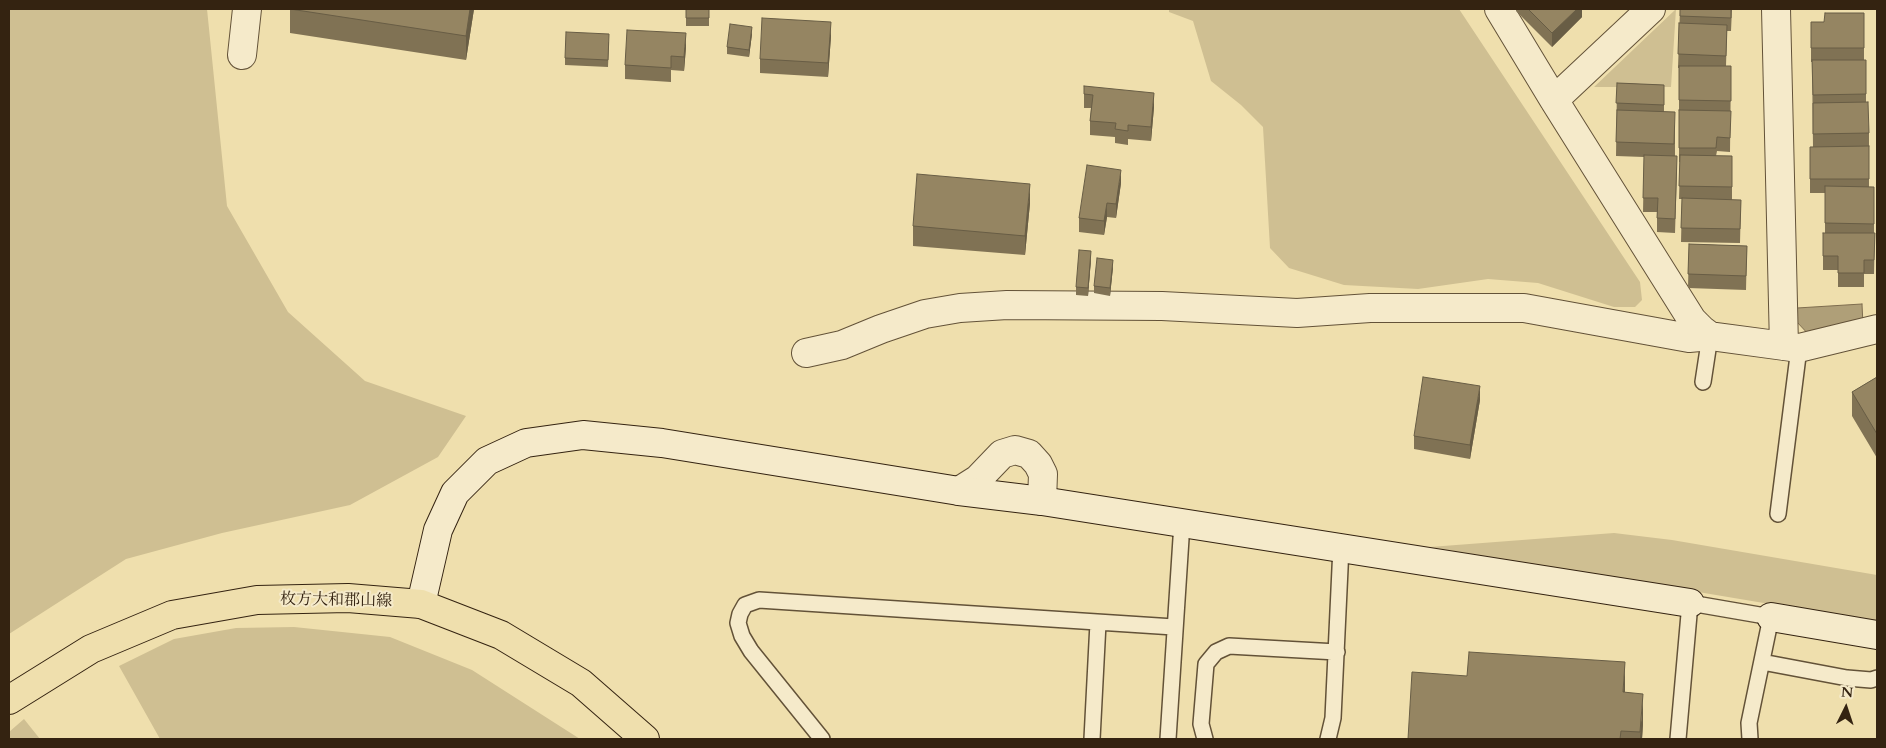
<!DOCTYPE html>
<meta charset="utf-8">
<style>
body{margin:0}
#map{position:relative;width:1886px;height:748px;overflow:hidden;background:#efdfad;font-family:Cardo,serif}
canvas{display:block}
.frame{position:absolute;inset:0;border:10px solid #342311;pointer-events:none}
.north{position:absolute;left:1821px;top:683px;width:50px;height:50px;-webkit-text-stroke:4px #f5eaca;paint-order:stroke;rotate:4deg;font-size:14px;font-weight:700;line-height:20px;text-align:center;color:#342311}
.north::after{content:'';display:block;margin:auto;width:18px;height:22px;background:#342311;clip-path:polygon(50% 0,100% 100%,50% 72%,0 100%)}
</style>
<div id="map">
<canvas width="1886" height="748"></canvas>
<div class="frame"></div>
<div class="north">N</div>
</div>
<script>
const c = document.querySelector('canvas').getContext('2d');
c.lineJoin = 'round';
function paint(path, color) {
  c.fillStyle = color;
  c.fill(path, 'evenodd');
}
function shape(rows) {
  const path = new Path2D();
  for (const r of rows) {
    path.moveTo(r[0], r[1]);
    for (let i = 2; i < r.length; i += 2) path.lineTo(r[i], r[i + 1]);
  }
  return path;
}
function strokePath(path, color, width, dash) {
  c.strokeStyle = color;
  c.lineWidth = width;
  c.lineCap = dash ? 'butt' : 'round';
  c.setLineDash(dash || []);
  c.stroke(path);
}
function drawText(font, color, halo, rows, align = 'center') {
  c.font = font + ' Cardo,"Noto Serif JP",serif';
  c.lineWidth = 4;
  c.setLineDash([]);
  c.textBaseline = 'middle';
  c.strokeStyle = halo;
  c.fillStyle = color;
  for (const [text, x, y, turn = 0] of rows) {
    c.save();
    c.translate(x, y);
    c.rotate((+turn || 0) * Math.PI / 180);
    c.textAlign = isNaN(turn) ? turn : align;
    if (halo) c.strokeText(text, 0, 0);
    c.fillText(text, 0, 0);
    c.restore();
  }
}
const green = shape([
 [9,9,207,9,227,206,288,312,365,381,466,416,438,457,350,505,222,533,126,559,9,634],
 [1169,9,1459,9,1640,282,1642,300,1635,307,1614,307,1538,283,1488,279,1418,289,1344,285,1289,268,1270,248,1263,127,1241,105,1211,81,1193,21,1169,12],
 [1676,9,1671,87,1594,87],
 [1614,533,1672,540,1877,575,1877,622,1430,547],
 [294,627,390,637,472,670,580,739,160,739,119,666,174,639,236,628],
 [24,719,40,739,9,739,9,732]
]);
const water = shape([
 [1862,304,1863,325,1811,337,1796,321,1797,308,1862,304]
]);
const lane = shape([
 [1703,382,1710,336],
 [1778,514,1799,348],
 [1762,662,1847,678,1871,680,1877,678],
 [822,739,751,651,742,636,738,623,740,614,745,605,759,600,1174,627],
 [1092,739,1098,623],
 [1168,739,1182,523],
 [1205,739,1201,724,1206,664,1216,652,1229,646,1337,652],
 [1328,739,1333,718,1341,547],
 [1678,739,1690,603,1771,617,1749,723,1750,739]
]);
const street = shape([
 [1499,9,1554,100,1692,320,1702,330,1710,336,1717,337,1799,348,1877,329],
 [1776,9,1784,346],
 [242,55,247,9],
 [1554,100,1651,9],
 [806,353,842,345,881,329,925,314,960,308,1007,305,1162,306,1297,313,1370,308,1524,308,1689,338,1710,336],
 [959,491,978,479,1002,454,1015,450,1029,454,1038,464,1043,474,1042,501]
]);
const secondary = shape([
 [421,604,438,530,455,493,487,461,526,443,583,435,662,443,959,491,1042,501,1690,603],
 [1771,617,1877,635]
]);
const primary = shape([
 [9,700,91,649,172,615,257,600,348,598,421,604,501,635,581,683,645,739]
]);
const wall = shape([
 [290,9,474,9,466,60,290,33],
 [686,9,709,9,709,26,686,26],
 [1516,9,1582,9,1582,17,1552,47,1516,11],
 [1680,9,1732,9,1731,31,1727,31,1726,66,1731,66,1730,152,1717,151,1716,156,1732,156,1732,200,1741,200,1740,243,1681,242,1682,199,1679,199,1680,162,1679,162,1679,68,1678,68],
 [1864,13,1864,60,1866,60,1866,102,1869,133,1869,187,1874,187,1874,233,1875,233,1874,274,1864,274,1864,287,1838,287,1838,270,1823,270,1823,233,1825,233,1825,193,1810,193,1810,147,1813,147,1812,62,1811,62,1811,22,1824,22],
 [752,34,749,57,727,54,727,47],
 [831,36,828,77,760,73,760,59],
 [609,42,608,67,565,65,565,58],
 [686,47,684,71,671,70,671,82,625,79,625,65],
 [1617,83,1664,85,1664,112,1675,126,1675,156,1677,170,1675,233,1657,232,1657,212,1643,212,1644,157,1616,156],
 [1084,86,1154,107,1151,141,1128,139,1128,145,1115,143,1115,137,1090,135,1090,121,1091,108,1084,108],
 [1121,183,1116,218,1107,217,1104,235,1079,232,1079,218],
 [1030,203,1025,255,913,246,913,226],
 [1689,244,1747,246,1746,290,1688,288],
 [1091,259,1088,296,1076,295,1076,287],
 [1113,267,1110,296,1094,293,1094,286],
 [1877,377,1877,458,1852,416,1852,392],
 [1480,400,1470,459,1414,449,1414,436],
 [1625,693,1643,724,1642,739,1408,739]
]);
const shadedWall = shape([
 [470,9,474,9,466,60,466,36],
 [1577,9,1582,9,1582,17,1552,47,1552,33],
 [831,22,831,36,828,77,828,63],
 [752,27,752,34,749,57,749,50],
 [686,33,686,47,684,71,684,57],
 [1154,93,1154,107,1151,141,1151,127],
 [1121,170,1121,183,1116,218,1116,204],
 [1030,184,1030,203,1025,255,1025,236],
 [1107,203,1107,217,1104,235,1104,221],
 [1091,251,1091,259,1088,296,1088,288],
 [1113,260,1113,267,1110,296,1110,288],
 [1480,386,1480,400,1470,459,1470,445],
 [1625,662,1625,692,1623,692],
 [1643,694,1643,724,1642,739,1640,739]
]);
const building = shape([
 [290,9,470,9,466,36,290,9],
 [686,9,709,9,709,18,686,18,686,9],
 [1528,9,1577,9,1552,33,1528,9],
 [1680,9,1731,9,1731,18,1680,16,1680,9],
 [1825,13,1864,13,1864,48,1811,48,1811,22,1824,22,1825,13],
 [762,18,831,22,828,63,760,59,762,18],
 [1679,23,1727,25,1726,56,1678,54,1679,23],
 [730,24,752,27,749,50,727,47,730,24],
 [627,30,686,33,684,57,671,56,671,68,625,65,627,30],
 [566,32,609,34,608,60,565,58,566,32],
 [1812,60,1866,60,1866,94,1813,95,1812,60],
 [1679,66,1731,66,1731,101,1679,100,1679,66],
 [1617,83,1664,85,1664,105,1616,103,1617,83],
 [1084,86,1154,93,1151,127,1128,125,1128,131,1115,129,1116,123,1090,121,1093,95,1084,94,1084,86],
 [1868,102,1869,133,1813,134,1813,103,1868,102],
 [1617,110,1675,112,1674,144,1616,142,1617,110],
 [1679,110,1731,111,1730,138,1717,137,1716,148,1679,148,1679,110],
 [1869,146,1869,179,1810,179,1810,147,1869,146],
 [1644,155,1677,156,1675,219,1657,218,1658,198,1643,198,1644,155],
 [1680,155,1732,156,1732,187,1679,186,1680,155],
 [1087,165,1121,170,1116,204,1107,203,1104,221,1079,218,1087,165],
 [917,174,1030,184,1025,236,913,226,917,174],
 [1825,186,1874,187,1874,224,1825,223,1825,186],
 [1682,198,1741,200,1740,229,1681,228,1682,198],
 [1823,233,1875,233,1874,260,1864,260,1864,273,1838,273,1838,256,1823,256,1823,233],
 [1689,244,1747,246,1746,276,1688,274,1689,244],
 [1079,250,1091,251,1088,288,1076,287,1079,250],
 [1097,258,1113,260,1110,288,1094,286,1097,258],
 [1423,377,1480,386,1470,445,1414,436,1423,377],
 [1877,377,1877,434,1852,392,1877,377],
 [1469,652,1625,662,1623,692,1643,694,1640,732,1621,731,1620,739,1408,739,1412,672,1467,676,1469,652]
]);
const streetNames = [
 ["枚方大和郡山線",336,601,1]
];
paint(green, '#cfbf92');
paint(water, '#af9f78');
strokePath(water, '#7e6d4f', 1);
strokePath(lane, '#635238', 18);
strokePath(street, '#635238', 30);
strokePath(secondary, '#342311', 30);
strokePath(primary, '#342311', 30);
strokePath(lane, '#f5eaca', 15);
strokePath(street, '#f5eaca', 28);
strokePath(secondary, '#f5eaca', 28);
strokePath(primary, '#efdfad', 28);
paint(wall, '#807254');
paint(shadedWall, '#685d45');
paint(building, '#958562');
strokePath(building, '#685d45', 1);
drawText('16px', '#342311', '#f5eaca', streetNames);
</script>
